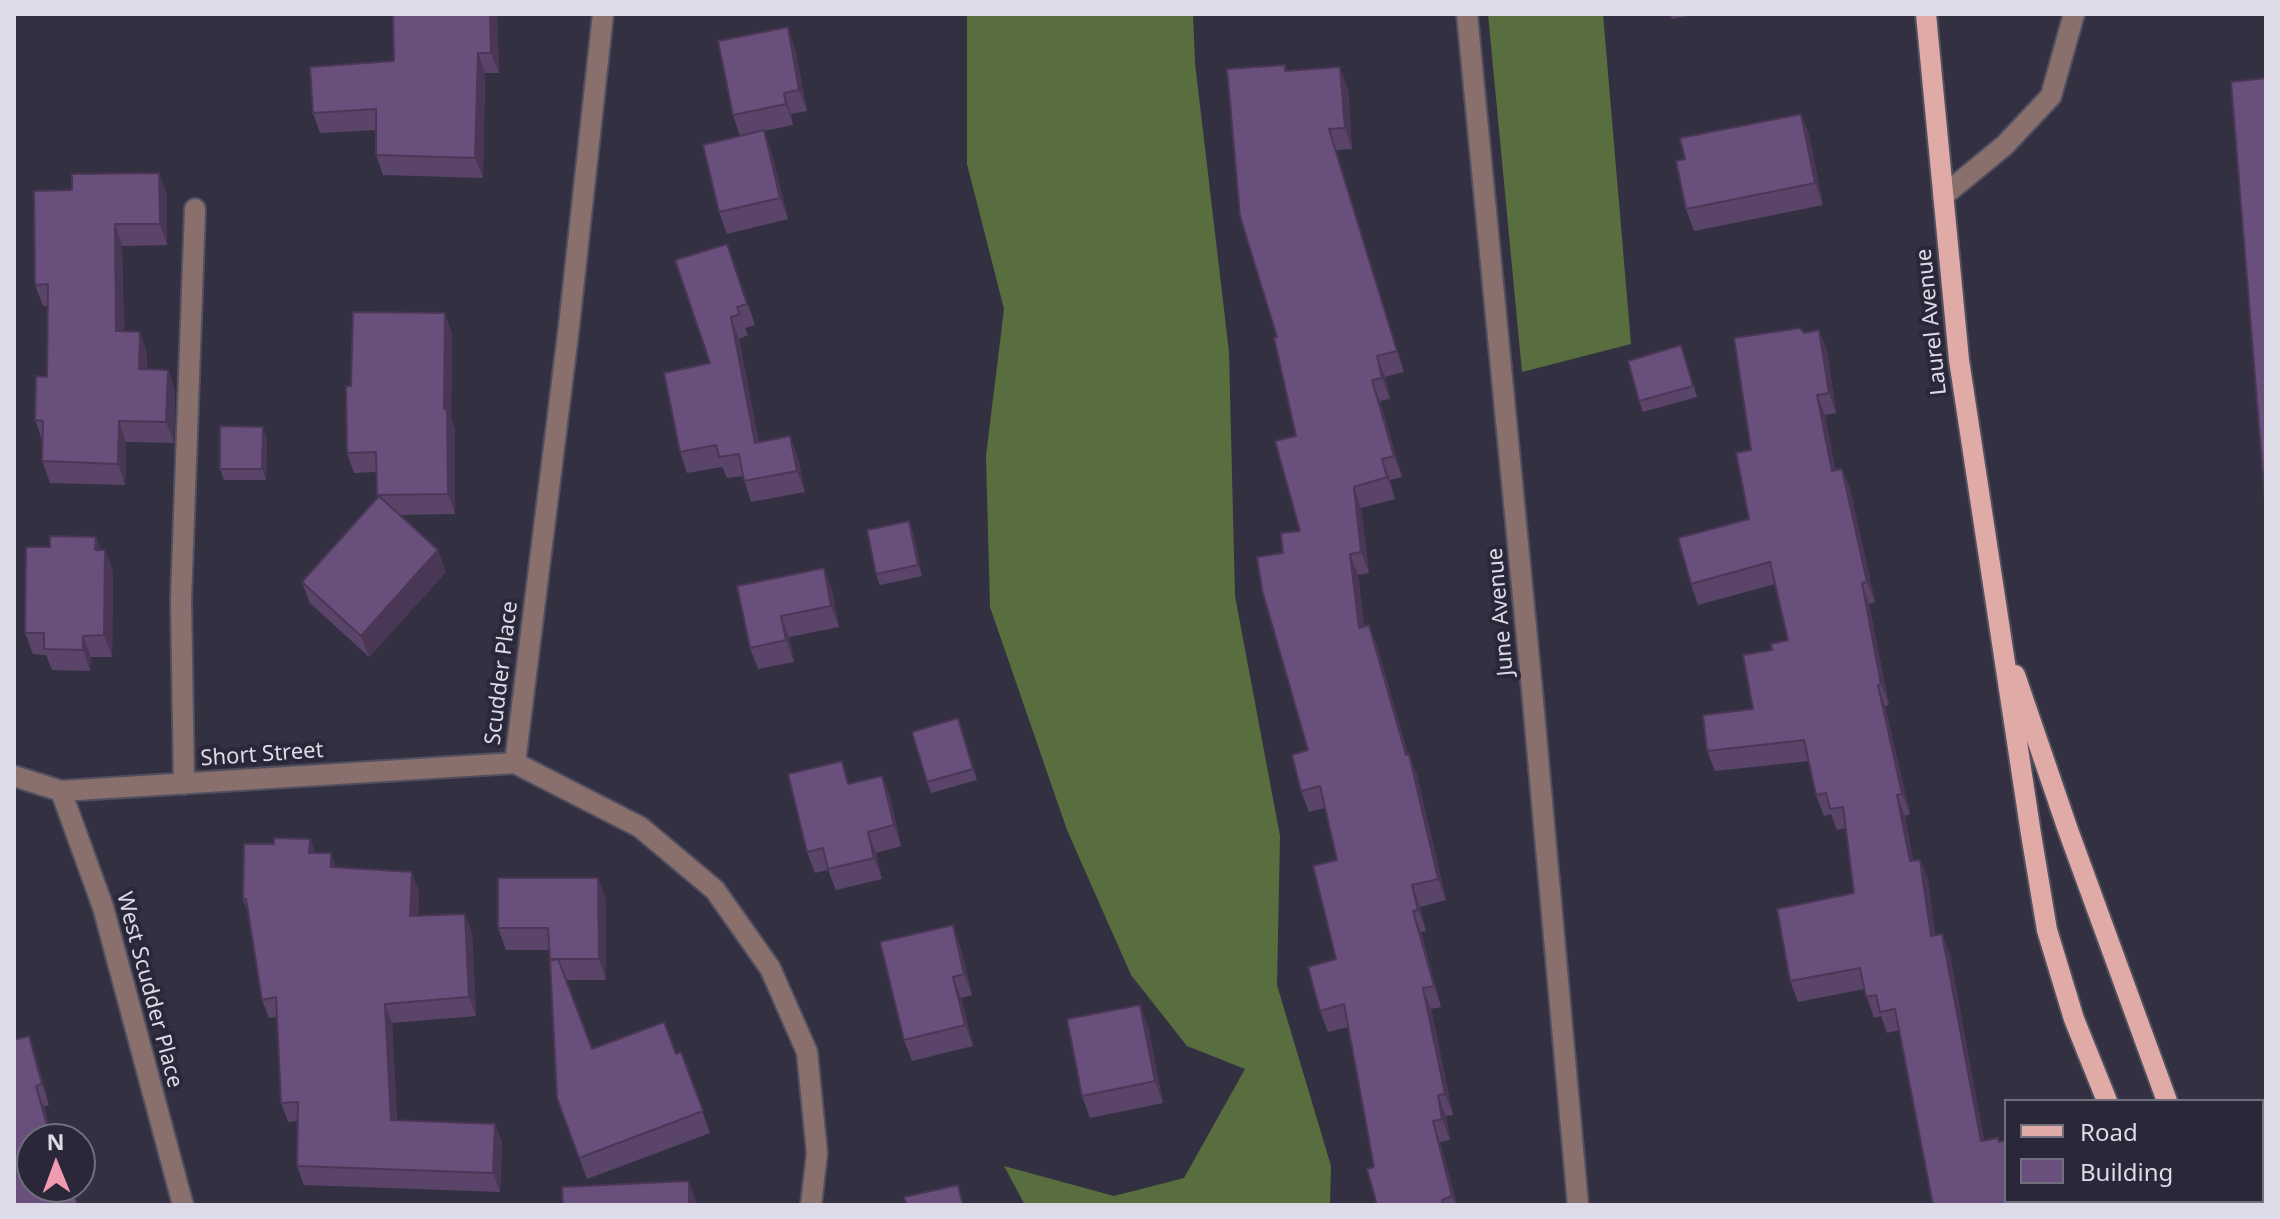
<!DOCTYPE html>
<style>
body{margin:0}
#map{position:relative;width:2280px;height:1219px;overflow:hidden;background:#333042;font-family:"Noto Sans",sans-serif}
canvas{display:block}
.frame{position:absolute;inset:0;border:16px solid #dcdbe7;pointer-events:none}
.legend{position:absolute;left:2004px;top:1099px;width:260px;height:104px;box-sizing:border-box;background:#292738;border:2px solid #716f7e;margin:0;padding:10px 14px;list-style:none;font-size:24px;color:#dcdbe7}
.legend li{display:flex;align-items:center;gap:16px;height:40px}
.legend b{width:40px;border:2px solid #716f7e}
.north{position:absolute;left:16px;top:1123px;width:80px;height:80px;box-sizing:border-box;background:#292738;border:2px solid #716f7e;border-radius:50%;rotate:359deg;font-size:22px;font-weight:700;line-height:32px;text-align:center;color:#dcdbe7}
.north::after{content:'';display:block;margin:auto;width:28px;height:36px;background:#f29aaf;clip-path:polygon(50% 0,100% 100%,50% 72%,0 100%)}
</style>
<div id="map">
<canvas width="2280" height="1219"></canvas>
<div class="frame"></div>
<ul class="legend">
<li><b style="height:10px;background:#e0aba7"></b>Road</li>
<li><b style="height:22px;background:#694f7b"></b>Building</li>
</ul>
<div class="north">N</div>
</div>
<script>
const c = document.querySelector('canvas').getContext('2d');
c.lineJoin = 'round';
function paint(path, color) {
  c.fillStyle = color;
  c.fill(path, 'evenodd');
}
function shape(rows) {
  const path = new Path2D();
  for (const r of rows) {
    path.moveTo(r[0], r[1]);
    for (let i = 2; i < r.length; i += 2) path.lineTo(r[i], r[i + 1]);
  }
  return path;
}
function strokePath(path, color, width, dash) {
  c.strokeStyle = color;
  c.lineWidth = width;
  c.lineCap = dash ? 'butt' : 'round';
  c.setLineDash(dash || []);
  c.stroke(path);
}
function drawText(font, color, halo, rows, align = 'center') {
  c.font = font + ' "Noto Sans",sans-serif';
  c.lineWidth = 8;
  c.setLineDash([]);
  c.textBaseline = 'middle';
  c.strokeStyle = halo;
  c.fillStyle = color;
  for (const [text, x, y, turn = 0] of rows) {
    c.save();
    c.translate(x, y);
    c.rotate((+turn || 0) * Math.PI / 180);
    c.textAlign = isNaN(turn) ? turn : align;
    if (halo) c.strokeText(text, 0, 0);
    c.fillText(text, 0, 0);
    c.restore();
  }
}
const forest = shape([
 [967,14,1193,14,1195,63,1229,352,1235,596,1280,836,1277,985,1331,1166,1330,1205,1025,1205,1004,1166,1114,1196,1184,1178,1245,1069,1187,1046,1131,975,1067,830,990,607,986,456,1004,309,967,164],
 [1488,14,1603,14,1631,344,1522,372]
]);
const minor = shape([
 [1467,14,1532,690,1578,1205],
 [1943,196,2005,145,2051,96,2074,14],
 [515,763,569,326,603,14],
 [515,763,640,827,715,890,770,968,807,1052,817,1153,811,1205],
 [14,776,61,791,515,763],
 [184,784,181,600,195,209],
 [61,791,103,907,183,1205]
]);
const major = shape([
 [1926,14,1959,360,2031,834,2047,930,2074,1019,2107,1101],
 [2015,675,2068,830,2167,1101],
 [2147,1201,2148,1205],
 [2203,1201,2204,1205]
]);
const wall = shape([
 [393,14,497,14,499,73,485,73,483,178,383,175,376,155,376,130,320,133,313,113,394,61],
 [1670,14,1698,14,1672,19],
 [795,49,807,111,791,114,793,125,764,131,771,151,788,219,727,234,719,212,740,136,733,115],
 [1285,65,1287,71,1348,89,1352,149,1336,150,1404,372,1385,377,1390,399,1380,401,1402,477,1390,480,1395,499,1361,508,1369,573,1358,575,1364,626,1369,625,1377,646,1408,755,1417,775,1446,900,1420,907,1426,931,1421,932,1441,1007,1431,1009,1453,1115,1446,1116,1450,1140,1440,1142,1457,1205,1377,1205,1374,1167,1348,1027,1328,1032,1320,1011,1336,959,1337,860,1325,808,1309,812,1301,791,1308,750,1283,553,1300,531,1296,436,1277,337],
 [1801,114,1809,135,1823,205,1694,231,1686,209],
 [72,190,167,194,167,245,122,246,124,331,147,353,147,369,168,370,175,391,174,443,126,442,125,485,50,483,42,461,42,440,35,420,47,377,48,306,43,306,35,285],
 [727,244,755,325,745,328,748,335,739,339,759,442,798,457,805,492,751,502,743,476,727,478,722,467,687,473,680,452,710,363],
 [1819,330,1827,351,1836,413,1825,415,1835,470,1842,469,1850,489,1875,602,1869,604,1889,705,1885,706,1910,814,1905,816,1913,860,1920,860,1928,880,1935,935,1942,934,1950,955,1984,1140,2006,1201,2030,1201,2030,1205,1933,1205,1899,1030,1887,1033,1881,1016,1874,1018,1864,989,1798,1002,1790,981,1854,893,1846,828,1837,830,1831,814,1824,816,1816,795,1809,761,1715,771,1707,751,1753,709,1772,650,1788,640,1775,584,1698,605,1691,584,1749,519,1751,450,1804,333],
 [452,333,451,419,455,429,455,514,399,515,446,572,369,657,310,603,302,582,378,497,377,472,354,473,347,453,351,386],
 [1685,356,1697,397,1643,412,1639,401],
 [263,427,267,438,266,480,224,480,220,469],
 [913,532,922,576,880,585,876,574],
 [101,550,105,550,113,571,112,657,91,657,90,671,52,670,46,655,33,654,25,633],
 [737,586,832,589,839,627,789,637,794,662,758,669,750,648],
 [958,718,977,780,931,793,927,782],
 [882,776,890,797,901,846,876,853,882,879,836,890,828,870,815,873,807,852,850,783],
 [310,839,315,853,336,867,419,891,418,915,472,932,476,1016,392,1023,397,1120,495,1124,502,1142,500,1192,304,1185,297,1166,298,1121,288,1122,281,1103,277,1017,269,1018,262,1000,249,916,243,899,274,844],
 [606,899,606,980,566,980,592,1049,676,1054,681,1052,710,1133,587,1179,557,1098,549,950,506,950,498,928],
 [953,925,960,946,972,995,961,998,973,1046,912,1061,904,1040],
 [1148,1026,1163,1103,1090,1118,1082,1096],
 [36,1057,49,1105,44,1107,52,1139,32,1139,67,1191,14,1205]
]);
const shadedWall = shape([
 [490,14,497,14,499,73,491,53],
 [788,27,795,49,807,111,799,90],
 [478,53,485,73,483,178,475,158],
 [1340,67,1348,89,1352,149,1345,128],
 [784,93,791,114,793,125,786,104],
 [1801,114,1809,135,1823,205,1815,183],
 [1329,129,1336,150,1404,372,1397,351],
 [764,130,771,151,788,219,780,198],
 [159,173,167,194,167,245,160,224],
 [115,224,122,246,124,352,116,331],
 [445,313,452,333,451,419,455,429,455,514,448,494,444,409],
 [731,317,739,339,763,464,755,443],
 [1819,330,1827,351,1836,413,1829,393],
 [140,332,147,353,146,390,139,369],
 [1377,356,1385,377,1390,399,1382,378],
 [168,370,175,391,174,443,166,422],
 [1372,380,1380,401,1402,477,1394,456],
 [1817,395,1825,415,1840,492,1832,471],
 [119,421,126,442,125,485,118,464],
 [263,427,267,438,266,480,262,469],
 [790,436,798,457,805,492,797,471],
 [1382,459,1390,480,1395,499,1387,477],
 [1842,469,1850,489,1875,602,1867,582],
 [1354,487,1361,508,1369,573,1361,552],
 [909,521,913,532,922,576,918,565],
 [96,537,104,558,95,550],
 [105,550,113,571,112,657,104,635],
 [438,550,446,572,369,657,361,636],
 [1350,554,1358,575,1366,649,1359,628],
 [824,568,832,589,839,627,831,606],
 [1862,583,1869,604,1889,705,1881,684],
 [781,616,789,637,794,662,786,640],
 [1369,625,1377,646,1414,776,1406,755],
 [83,636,91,657,90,671,83,650],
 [1878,685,1885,706,1910,814,1902,794],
 [1409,754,1417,775,1446,900,1438,879],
 [882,776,890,797,901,846,894,825],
 [1897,795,1905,816,1917,881,1910,861],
 [868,832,876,853,882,879,874,858],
 [310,839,316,857,309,853],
 [331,853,338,872,331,867],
 [1920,860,1928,880,1938,957,1931,936],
 [412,872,419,891,417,934,410,916],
 [598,878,606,899,606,980,599,959],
 [1412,885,1420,907,1426,931,1418,910],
 [1413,911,1421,932,1441,1007,1434,986],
 [465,914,472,932,476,1016,469,997],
 [953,925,960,946,972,995,964,974],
 [1942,934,1950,955,1988,1162,1981,1141],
 [953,977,961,998,973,1046,965,1025],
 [1423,988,1431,1009,1453,1115,1445,1094],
 [385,1004,392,1023,398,1138,391,1120],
 [1140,1005,1148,1026,1163,1103,1155,1081],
 [29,1036,36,1057,49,1105,42,1084],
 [36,1086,44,1107,52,1139,51,1139],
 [1438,1095,1446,1116,1450,1140,1442,1119],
 [1433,1121,1440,1142,1457,1205,1456,1205,1452,1196],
 [495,1124,502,1142,500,1192,493,1173],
 [689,1181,696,1201,696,1205,689,1205]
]);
const building = shape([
 [393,14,490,14,491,53,478,53,475,158,376,155,376,109,313,113,310,67,394,61,393,14],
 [788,27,799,90,784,93,786,104,733,115,718,41,788,27],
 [1285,65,1285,71,1340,67,1345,128,1329,129,1397,351,1377,356,1382,378,1372,380,1394,456,1382,459,1387,477,1354,487,1361,552,1350,554,1359,628,1369,625,1406,755,1409,754,1438,879,1412,885,1418,910,1413,911,1434,986,1423,988,1445,1094,1438,1095,1442,1119,1433,1121,1452,1196,1442,1200,1443,1205,1377,1205,1367,1169,1374,1167,1344,1004,1320,1011,1308,967,1336,959,1313,866,1337,860,1320,786,1301,791,1292,755,1308,750,1262,590,1257,557,1283,553,1281,533,1300,531,1275,441,1296,436,1274,338,1277,337,1240,216,1227,69,1285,65],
 [2266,78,2266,512,2231,82,2266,78],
 [1801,114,1815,183,1686,209,1676,161,1685,159,1680,138,1801,114],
 [764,130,780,198,719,212,703,145,764,130],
 [159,173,160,224,115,224,116,331,140,332,139,369,168,370,166,422,119,421,118,464,42,461,43,421,35,420,36,376,47,377,48,284,35,285,34,191,72,190,72,174,159,173],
 [727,244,747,304,737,307,740,314,731,317,755,443,790,436,797,471,744,481,739,454,719,457,716,445,680,452,664,373,710,363,675,260,727,244],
 [353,312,445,313,444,409,447,409,448,494,377,495,376,452,347,453,346,386,351,386,353,312],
 [1800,328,1804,333,1819,330,1829,393,1817,395,1832,471,1842,469,1867,582,1862,583,1881,684,1878,685,1902,794,1897,795,1910,861,1920,860,1931,936,1942,934,1981,1141,1998,1138,1999,1142,2006,1140,2006,1201,2026,1201,2027,1205,1933,1205,1895,1009,1880,1012,1876,995,1866,997,1860,968,1790,981,1777,909,1854,893,1843,807,1830,809,1826,793,1816,795,1804,740,1707,751,1703,715,1753,709,1743,655,1772,650,1771,644,1788,640,1770,562,1691,584,1678,538,1749,519,1736,453,1751,450,1734,338,1800,328],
 [1681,345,1693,386,1639,401,1628,361,1681,345],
 [220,426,263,427,262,469,220,469,220,426],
 [379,496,438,550,361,636,302,582,379,496],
 [909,521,918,565,876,574,867,530,909,521],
 [50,536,96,537,95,550,105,550,104,635,83,636,83,650,44,649,44,633,25,633,26,547,50,547,50,536],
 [824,568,831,606,781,616,786,640,750,648,737,586,824,568],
 [958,718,973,769,927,782,912,732,958,718],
 [842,761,848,784,882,776,894,825,868,832,874,858,828,869,823,848,807,852,788,774,842,761],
 [274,838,310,839,309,853,331,853,331,867,412,872,410,916,465,914,469,997,385,1004,391,1120,495,1124,493,1173,297,1166,298,1102,281,1103,276,997,262,1000,246,899,243,899,244,844,274,844,274,838],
 [498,878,598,878,599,959,550,959,548,928,498,928,498,878],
 [953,925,964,974,953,977,965,1025,904,1040,880,942,953,925],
 [558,959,592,1049,664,1022,676,1054,681,1052,703,1111,579,1158,557,1098,550,961,558,959],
 [1140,1005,1155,1081,1082,1096,1067,1019,1140,1005],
 [29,1036,42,1084,36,1086,51,1139,32,1139,32,1187,64,1187,65,1192,72,1189,78,1205,14,1205,14,1040,29,1036],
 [689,1181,689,1205,563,1205,562,1187,689,1181],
 [958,1185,963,1205,907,1205,904,1197,958,1185]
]);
const streetNames = [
 ["Laurel Avenue",1932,322,-96],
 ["June Avenue",1501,612,-95],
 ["Scudder Place",502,673,-83],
 ["Short Street",262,755,-4],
 ["West Scudder Place",149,990,75]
];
paint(forest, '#586e3f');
strokePath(minor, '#514f60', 24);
strokePath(major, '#514f60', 24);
strokePath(minor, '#8a706d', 20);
strokePath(major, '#e0aba7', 20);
paint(wall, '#5a446a');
paint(shadedWall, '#4a3756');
paint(building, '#694f7b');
strokePath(building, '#4a3756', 2);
drawText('22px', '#dcdbe7', '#292738', streetNames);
</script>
